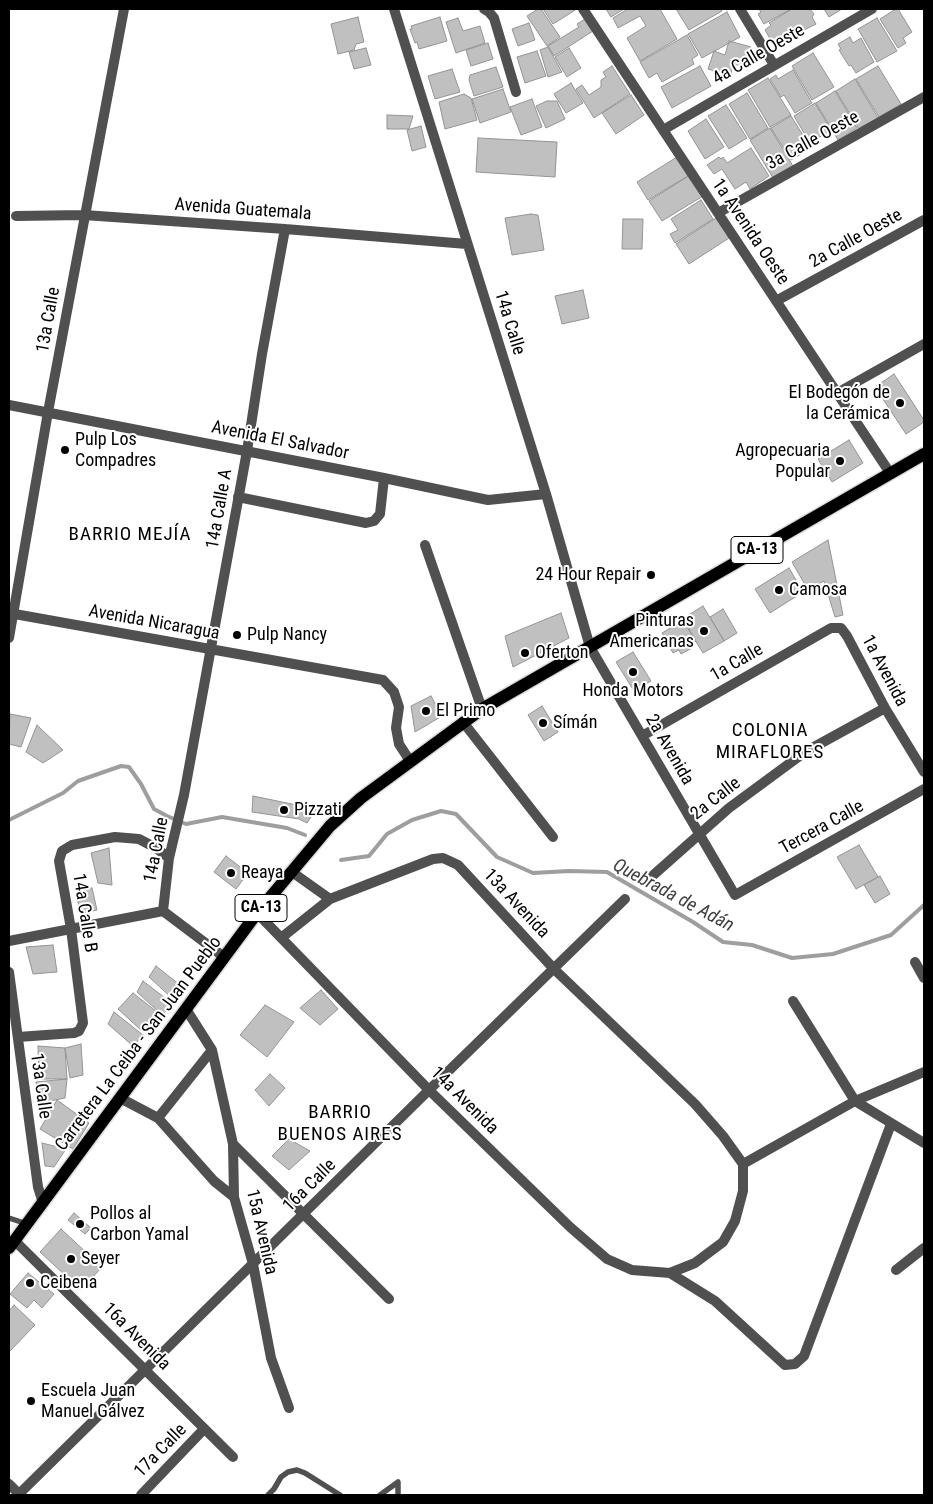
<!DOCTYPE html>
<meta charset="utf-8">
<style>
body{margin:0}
#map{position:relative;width:933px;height:1504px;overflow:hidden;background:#fff;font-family:"Roboto Condensed",sans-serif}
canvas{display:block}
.frame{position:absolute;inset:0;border:10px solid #000;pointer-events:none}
</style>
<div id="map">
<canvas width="933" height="1504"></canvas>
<div class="frame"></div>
</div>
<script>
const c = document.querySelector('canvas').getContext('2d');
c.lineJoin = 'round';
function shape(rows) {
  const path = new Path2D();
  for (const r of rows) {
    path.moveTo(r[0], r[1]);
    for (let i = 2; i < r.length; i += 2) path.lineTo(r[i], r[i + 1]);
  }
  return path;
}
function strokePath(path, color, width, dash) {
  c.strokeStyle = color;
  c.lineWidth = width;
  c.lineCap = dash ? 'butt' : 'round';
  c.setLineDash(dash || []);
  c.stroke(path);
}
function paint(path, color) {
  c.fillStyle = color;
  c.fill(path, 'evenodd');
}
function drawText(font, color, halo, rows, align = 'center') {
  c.font = font + ' "Roboto Condensed",sans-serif';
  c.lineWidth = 4;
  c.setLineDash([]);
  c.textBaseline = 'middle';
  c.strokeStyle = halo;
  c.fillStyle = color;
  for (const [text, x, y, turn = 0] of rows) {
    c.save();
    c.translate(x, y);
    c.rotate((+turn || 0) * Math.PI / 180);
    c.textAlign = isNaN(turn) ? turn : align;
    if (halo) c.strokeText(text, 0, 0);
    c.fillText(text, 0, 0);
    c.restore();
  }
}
const stream = shape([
 [9,820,63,793,78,781,121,766,129,767,141,784,154,809,167,816,186,824,222,817,287,828,305,835],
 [341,860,369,856,387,834,412,820,441,811,456,814,497,857,533,873,569,871,607,872,693,922,723,942,752,945,792,958,833,954,891,935,924,905]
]);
const building = shape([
 [538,9,541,9,560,37,547,46,527,16,538,9],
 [543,9,577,9,553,24,543,9],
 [606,9,624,9,611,17,606,9],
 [628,9,660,9,677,39,640,61,627,38,646,26,640,16,618,28,613,18,628,9],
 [676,9,720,9,722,11,689,30,676,9],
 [759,9,791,9,764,24,758,14,761,12,759,9],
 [792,9,810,9,814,14,812,17,816,24,804,30,804,33,796,37,794,36,784,42,781,37,772,42,765,30,771,25,769,23,792,9],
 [824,9,842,9,829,17,824,9],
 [896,9,898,9,912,32,903,38,906,43,898,48,880,19,896,9],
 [727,12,740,37,702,58,688,34,727,12],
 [358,17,364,42,356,44,354,50,338,54,331,24,358,17],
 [440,17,447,41,419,49,417,42,415,43,410,29,412,29,411,26,440,17],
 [458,18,463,31,480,26,485,43,456,53,446,22,458,18],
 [877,18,897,51,877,62,858,29,877,18],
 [585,19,593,31,554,56,548,46,579,27,577,24,585,19],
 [529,23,535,40,518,46,512,29,529,23],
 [687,35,698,55,692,59,694,64,662,82,657,73,649,78,640,62,687,35],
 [850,37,853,43,861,38,874,62,856,73,851,65,849,66,839,50,841,49,838,44,850,37],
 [729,41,751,47,744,67,734,64,730,76,708,69,714,51,725,55,729,41],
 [488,43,493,59,471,66,466,50,488,43],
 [548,47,562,72,548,77,540,50,548,47],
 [366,48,371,65,354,69,349,52,366,48],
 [569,48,581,68,567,77,555,57,569,48],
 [537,51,546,76,525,83,517,57,537,51],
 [813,53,834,87,812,100,792,66,813,53],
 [612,66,630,94,594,118,576,89,582,85,589,95,601,87,601,80,606,77,603,72,612,66],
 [700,66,711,86,672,108,661,87,700,66],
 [878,66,901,104,879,117,856,79,878,66],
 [496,67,503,87,474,96,469,80,470,75,496,67],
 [452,69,460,92,435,99,428,76,452,69],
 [793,70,812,103,795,113,784,95,781,97,770,79,776,75,778,79,793,70],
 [768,78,791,115,770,127,748,90,768,78],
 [855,79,878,118,859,129,836,91,855,79],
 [571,83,583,103,566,113,554,94,571,83],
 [503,89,511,112,480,123,472,99,503,89],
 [835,91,857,128,838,140,816,103,835,91],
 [747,93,768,128,750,139,729,104,747,93],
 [464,94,471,98,477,120,445,129,439,102,464,94],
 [631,95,644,115,616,134,602,113,631,95],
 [532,99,542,127,521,135,510,107,532,99],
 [547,101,557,101,565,119,546,128,536,106,547,101],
 [815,103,831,130,810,143,794,116,815,103],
 [726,105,747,138,729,149,708,116,726,105],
 [387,115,413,116,409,129,387,129,387,115],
 [791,116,811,148,791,160,771,128,791,116],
 [706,119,724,147,705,159,688,131,706,119],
 [421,126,426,147,412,151,407,130,421,126],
 [770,128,793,166,773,178,750,140,770,128],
 [478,138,557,142,555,177,476,172,478,138],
 [751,148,769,176,750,189,746,182,735,189,722,169,714,174,707,165,719,157,721,159,723,157,727,163,751,148],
 [677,157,688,176,648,200,637,182,677,157],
 [690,175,703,196,662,221,649,201,690,175],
 [701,200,713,219,675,243,670,234,678,230,671,219,701,200],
 [531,214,538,215,544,250,512,255,505,218,531,214],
 [716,218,729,238,689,264,676,244,716,218],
 [623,219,643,219,642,249,622,249,623,219],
 [583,290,589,318,562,324,555,296,583,290],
 [894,374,924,420,924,422,906,434,875,387,894,374],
 [849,440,863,463,832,482,818,459,849,440],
 [828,540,843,615,835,617,824,581,808,590,792,562,828,540],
 [789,568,803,592,770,613,755,589,789,568],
 [703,606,724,641,703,653,682,619,703,606],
 [723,609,737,633,724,641,710,617,723,609],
 [561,613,569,638,513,667,505,636,561,613],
 [684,620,696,641,690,645,692,648,681,654,679,650,673,653,662,633,684,620],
 [633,652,651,681,634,691,616,662,633,652],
 [431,696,442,716,415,732,411,706,431,696],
 [542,706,558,732,544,741,528,715,542,706],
 [10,714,31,718,21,747,9,744,10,714],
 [37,725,63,750,43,763,26,752,37,725],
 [253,796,316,809,307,823,299,819,252,812,253,796],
 [859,845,878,877,856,889,837,857,859,845],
 [109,848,112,885,98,883,91,853,109,848],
 [226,856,248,873,236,889,214,872,226,856],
 [880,876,890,894,875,903,864,885,880,876],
 [92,888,97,910,80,914,76,890,92,888],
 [53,945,57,972,33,974,26,947,53,945],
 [156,966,185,989,174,1000,149,977,156,966],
 [143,981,173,1004,162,1015,137,992,143,981],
 [321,990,338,1009,320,1025,300,1008,321,990],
 [133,993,161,1015,143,1032,118,1009,133,993],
 [265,1005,294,1022,267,1057,240,1035,265,1005],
 [114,1012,143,1035,133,1046,108,1024,114,1012],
 [81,1044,83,1075,70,1078,65,1048,81,1044],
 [38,1046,65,1048,67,1079,39,1079,38,1046],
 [270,1074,285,1088,269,1106,255,1090,270,1074],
 [67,1079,65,1098,40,1103,36,1082,67,1079],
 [57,1100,89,1123,73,1149,40,1129,57,1100],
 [289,1139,310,1151,289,1170,272,1156,289,1139],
 [42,1143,66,1149,54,1167,45,1166,42,1143],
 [74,1213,91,1228,85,1234,68,1220,74,1213],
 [61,1229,102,1267,81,1290,40,1252,61,1229],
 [28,1273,54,1294,42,1308,34,1300,27,1308,10,1294,28,1273],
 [14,1305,35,1325,9,1352,9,1311,14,1305]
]);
const lane = shape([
 [9,1218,27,1224],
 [268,1495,274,1489,281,1477,288,1472,297,1470,305,1473,340,1495],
 [380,1495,398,1482,398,1495]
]);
const street = shape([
 [394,9,546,494,590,647,735,895,924,789],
 [484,9,489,12,494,18,516,92],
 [583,9,890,473],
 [740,9,774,65],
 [663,130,872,9],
 [718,213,924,97],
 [16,216,84,215,285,229,467,244],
 [776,301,924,220],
 [837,393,924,344],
 [9,405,384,478,488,500,546,494],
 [238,497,366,523,374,521,380,514,384,478],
 [425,545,482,709],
 [9,613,383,680,394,692,399,707,396,728,399,744,410,761],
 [9,638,48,412,124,9],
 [463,722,553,837],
 [642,736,831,628,841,628,847,636,885,708,924,772],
 [292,872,330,899],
 [650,878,729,808,805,752,885,708],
 [163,911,169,858,184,795,247,451,262,354,285,229],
 [257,913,429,1090,570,1227,607,1259,632,1270,670,1273,715,1301,785,1365,795,1364,804,1356,891,1124],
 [281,938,330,899,433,859,443,858,458,865,554,969,695,1104,723,1136,743,1164,743,1191,735,1221,723,1242,695,1263,670,1273],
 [9,941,163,911,224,957],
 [915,962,924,978],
 [9,972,38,1187,43,1203],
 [793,1001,855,1101,924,1143],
 [186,1009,212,1050,233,1144,234,1197,253,1264,271,1358,289,1408],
 [18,1037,74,1033,79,1031,83,1023,71,929,59,861,62,851,72,845,115,837,139,839,156,848,169,858],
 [120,1098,158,1118,214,1181,234,1197],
 [158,1118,212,1050],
 [233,1144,389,1299],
 [743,1164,855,1101,924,1072],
 [15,1241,233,1457],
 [896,1270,924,1248],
 [9,1484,20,1495],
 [18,1495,429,1090,625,899],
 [141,1495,204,1429]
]);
const primary = shape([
 [9,1248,257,913,330,826,361,798,482,709,924,454]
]);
const markers = [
 [900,403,5,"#000"],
 [65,450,5,"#000"],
 [840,461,5,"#000"],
 [651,575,5,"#000"],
 [779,590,5,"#000"],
 [704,631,5,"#000"],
 [237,635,5,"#000"],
 [525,653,5,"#000"],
 [633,672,5,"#000"],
 [426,711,5,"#000"],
 [543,723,5,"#000"],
 [284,810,5,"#000"],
 [231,873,5,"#000"],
 [80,1224,5,"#000"],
 [71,1259,5,"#000"],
 [30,1283,5,"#000"],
 [31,1401,5,"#000"]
];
const shields = [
 [757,550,52],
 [261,908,52]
];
const shieldNames = [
 ["CA-13",757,550],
 ["CA-13",261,908]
];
const streetNames = [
 ["4a Calle Oeste",759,55,-30],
 ["3a Calle Oeste",813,141,-29],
 ["Avenida Guatemala",243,210,4],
 ["1a Avenida Oeste",750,232,56],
 ["2a Calle Oeste",856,239,-29],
 ["13a Calle",49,320,-80],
 ["14a Calle",509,323,73],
 ["Avenida El Salvador",280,441,11],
 ["14a Calle A",220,509,-80],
 ["Avenida Nicaragua",154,623,10],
 ["1a Calle",737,663,-30],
 ["1a Avenida",884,671,62],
 ["2a Avenida",669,750,60],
 ["2a Calle",716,799,-38],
 ["Tercera Calle",822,828,-29],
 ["14a Calle",157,850,-79],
 ["13a Avenida",516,904,47],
 ["14a Calle B",84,913,81],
 ["Carretera La Ceiba - San Juan Pueblo",139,1044,-53],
 ["13a Calle",40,1086,82],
 ["14a Avenida",464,1101,45],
 ["16a Calle",310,1186,-45],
 ["15a Avenida",261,1232,77],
 ["16a Avenida",136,1337,45],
 ["17a Calle",161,1451,-46]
];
const poiNames = [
 ["El Bodegón de",890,393,"right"],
 ["la Cerámica",890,414,"right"],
 ["Pulp Los",75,440],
 ["Compadres",75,461],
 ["Agropecuaria",830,451,"right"],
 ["Popular",830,472,"right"],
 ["24 Hour Repair",641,575,"right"],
 ["Camosa",789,590],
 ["Pinturas",694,621,"right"],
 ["Americanas",694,642,"right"],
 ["Pulp Nancy",247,635],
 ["Oferton",535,653],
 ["Honda Motors",633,691,"center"],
 ["El Primo",436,711],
 ["Símán",553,723],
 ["Pizzati",294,810],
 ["Reaya",241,873],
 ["Pollos al",90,1214],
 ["Carbon Yamal",90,1235],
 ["Seyer",81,1259],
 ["Ceibena",40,1283],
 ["Escuela Juan",41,1391],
 ["Manuel Gálvez",41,1412]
];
const neighbourhoodNames = [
 ["BARRIO MEJÍA",130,535],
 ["COLONIA",770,731],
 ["MIRAFLORES",770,753],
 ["BARRIO",340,1113],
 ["BUENOS AIRES",340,1135]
];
const waterNames = [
 ["Quebrada de Adán",673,896,28]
];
strokePath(stream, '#9e9e9e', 4);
paint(building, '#c0c0c0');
strokePath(building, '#949494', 1);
strokePath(primary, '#dbdbdb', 15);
strokePath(lane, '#505050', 5.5);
strokePath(street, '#505050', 10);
strokePath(primary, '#000', 12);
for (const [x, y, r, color] of markers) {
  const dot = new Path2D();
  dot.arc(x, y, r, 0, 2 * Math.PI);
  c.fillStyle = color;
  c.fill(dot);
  strokePath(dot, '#fff', 2);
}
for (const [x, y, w] of shields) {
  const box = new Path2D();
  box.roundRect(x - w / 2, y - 13.5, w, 27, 4);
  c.fillStyle = '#fff';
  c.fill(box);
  strokePath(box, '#000', 1);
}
drawText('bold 16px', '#000', null, shieldNames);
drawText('18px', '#000', '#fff', streetNames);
drawText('18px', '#000', '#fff', poiNames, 'left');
c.letterSpacing = '1px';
drawText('19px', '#000', '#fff', neighbourhoodNames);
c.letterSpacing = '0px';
drawText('italic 19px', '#3f3f3f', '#fff', waterNames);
</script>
